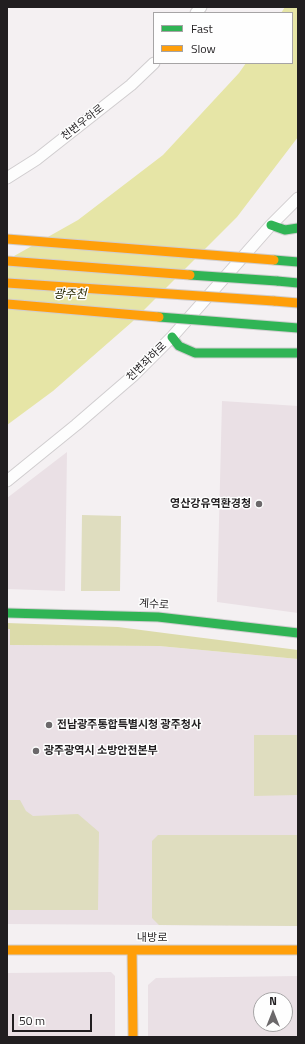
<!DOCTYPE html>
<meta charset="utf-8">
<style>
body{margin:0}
#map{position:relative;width:305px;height:1044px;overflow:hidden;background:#f4f0f2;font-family:"Titillium Web",sans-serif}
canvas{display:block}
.frame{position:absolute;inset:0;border:8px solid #211e20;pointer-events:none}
.legend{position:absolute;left:153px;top:12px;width:140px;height:52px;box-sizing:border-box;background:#fefefe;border:1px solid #a6a4a5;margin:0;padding:5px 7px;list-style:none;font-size:12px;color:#211e20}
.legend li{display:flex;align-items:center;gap:8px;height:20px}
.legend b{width:20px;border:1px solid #a6a4a5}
.north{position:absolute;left:253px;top:992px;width:40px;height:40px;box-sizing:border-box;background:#fefefe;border:1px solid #a6a4a5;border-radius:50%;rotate:0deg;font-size:11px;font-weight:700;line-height:16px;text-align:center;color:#211e20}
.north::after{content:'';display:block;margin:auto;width:14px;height:18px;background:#6b686a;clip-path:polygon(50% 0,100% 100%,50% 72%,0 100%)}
.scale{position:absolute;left:12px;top:1014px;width:80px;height:18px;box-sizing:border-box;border:2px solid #211e20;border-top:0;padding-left:5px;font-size:12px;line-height:14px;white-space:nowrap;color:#211e20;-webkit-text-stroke:3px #fefefe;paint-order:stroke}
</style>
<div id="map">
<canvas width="305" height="1044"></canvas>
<div class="frame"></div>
<ul class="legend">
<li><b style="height:5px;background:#30b455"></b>Fast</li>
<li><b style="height:5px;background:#ff9f0a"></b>Slow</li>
</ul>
<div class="north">N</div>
<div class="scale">50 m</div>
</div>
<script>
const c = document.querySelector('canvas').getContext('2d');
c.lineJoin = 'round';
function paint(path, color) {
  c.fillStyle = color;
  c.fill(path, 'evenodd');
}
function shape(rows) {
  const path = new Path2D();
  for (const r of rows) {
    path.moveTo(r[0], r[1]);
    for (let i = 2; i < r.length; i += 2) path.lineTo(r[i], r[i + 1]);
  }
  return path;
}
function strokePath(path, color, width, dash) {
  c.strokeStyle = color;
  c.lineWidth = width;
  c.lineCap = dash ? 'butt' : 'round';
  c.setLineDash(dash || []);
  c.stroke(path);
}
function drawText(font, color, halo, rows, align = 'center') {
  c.font = font + ' "Titillium Web","Noto Sans KR",sans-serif';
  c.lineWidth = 3;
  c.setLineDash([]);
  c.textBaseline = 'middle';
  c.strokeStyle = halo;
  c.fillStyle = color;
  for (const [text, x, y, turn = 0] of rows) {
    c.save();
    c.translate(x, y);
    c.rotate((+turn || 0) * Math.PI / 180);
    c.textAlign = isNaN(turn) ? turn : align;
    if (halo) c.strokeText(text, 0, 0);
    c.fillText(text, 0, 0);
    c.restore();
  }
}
const built = shape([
 [222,401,298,406,298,613,217,602],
 [67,452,65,591,7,589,7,498],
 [7,629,10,629,10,645,159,646,298,659,298,926,7,924],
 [111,972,115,976,115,1037,7,1037,7,973],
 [298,976,298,1037,148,1037,148,985,156,978],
 [261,1000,285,1000,285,1024,261,1024]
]);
const green = shape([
 [82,515,121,516,120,591,81,591],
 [254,735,298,735,298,795,254,796],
 [7,800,20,800,26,811,33,816,78,814,99,832,98,910,7,910],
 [158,835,298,835,298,926,159,925,152,918,152,841]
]);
const forest = shape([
 [7,623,118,627,172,634,298,650,298,659,159,646,10,645,10,629,7,629]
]);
const water = shape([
 [285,7,298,7,298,137,237,217,132,322,53,391,7,425,7,260,78,220,163,155,239,73,246,63,292,63,292,13,281,13]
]);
const street = shape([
 [196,13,201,7],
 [7,178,37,159,131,85,154,63],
 [7,481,76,425,134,375,172,337,271,225,298,198]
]);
const fast = shape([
 [271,225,285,230,298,228],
 [274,260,298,262],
 [277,281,298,283],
 [172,337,179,346,195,353,298,353],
 [7,613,158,617,298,633]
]);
const slow = shape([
 [274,301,298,303],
 [7,950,298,950],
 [132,950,133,1037]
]);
const fastBridge = shape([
 [190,275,277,281],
 [159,317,298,328]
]);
const slowBridge = shape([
 [7,239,274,260],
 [7,261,190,275],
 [7,283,274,301],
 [7,304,159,317]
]);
const markers = [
 [259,504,4,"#6b686a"],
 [49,725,4,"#6b686a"],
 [36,751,4,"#6b686a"]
];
const streetNames = [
 ["천변우하로",83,123,-38],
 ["천변좌하로",147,362,-44],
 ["계수로",154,605,4],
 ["내방로",152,938]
];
const poiNames = [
 ["영산강유역환경청",251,504,"right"],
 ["전남광주통합특별시청 광주청사",57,725],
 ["광주광역시 소방안전본부",44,751]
];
const waterNames = [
 ["광주천",70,295]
];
paint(built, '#eae0e5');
paint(green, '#dfddbf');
paint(forest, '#dcdbaa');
paint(water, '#e6e5a6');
strokePath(street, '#d0cdcf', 13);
strokePath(fast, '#d0cdcf', 11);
strokePath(slow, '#d0cdcf', 11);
strokePath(street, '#fdfdfd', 11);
strokePath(fast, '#30b455', 9);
strokePath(slow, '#ff9f0a', 9);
strokePath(fastBridge, '#d0cdcf', 11, []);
strokePath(slowBridge, '#d0cdcf', 11, []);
strokePath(fastBridge, '#30b455', 9);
strokePath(slowBridge, '#ff9f0a', 9);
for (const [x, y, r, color] of markers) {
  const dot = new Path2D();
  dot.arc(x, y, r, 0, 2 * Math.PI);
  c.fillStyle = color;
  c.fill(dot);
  strokePath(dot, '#fefefe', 1.5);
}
drawText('11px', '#211e20', '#fefefe', streetNames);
drawText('bold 11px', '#211e20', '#fefefe', poiNames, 'left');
drawText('italic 12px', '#2c2b04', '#fefefe', waterNames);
</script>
